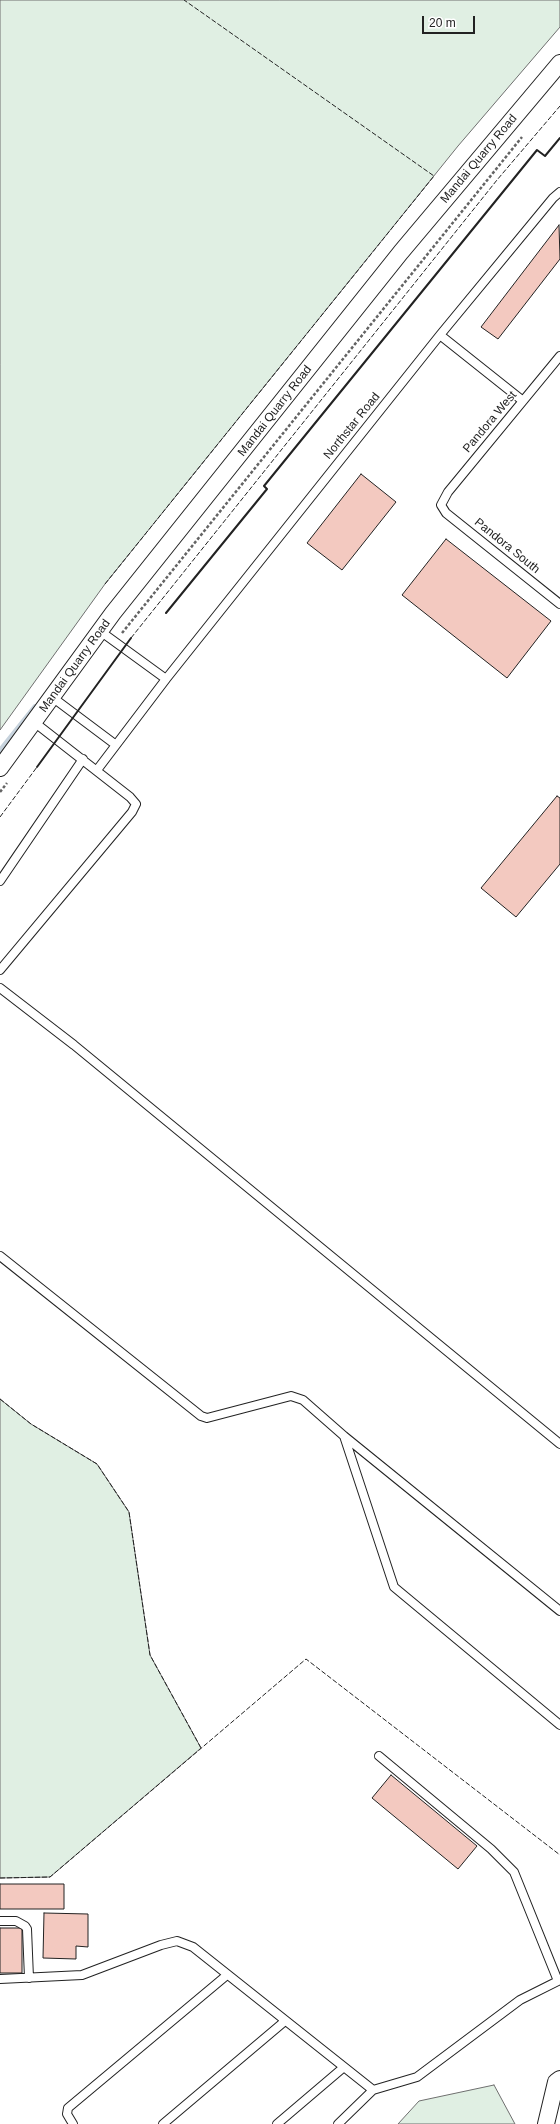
<!DOCTYPE html>
<style>
body{margin:0}
#map{position:relative;width:560px;height:2124px;overflow:hidden;background:#fff;font-family:Helvetica,sans-serif}
canvas{display:block}
.scale{position:absolute;left:422px;top:16px;width:53px;height:18px;box-sizing:border-box;border:2px solid #222;border-top:0;padding-left:5px;font-size:12px;line-height:14px;white-space:nowrap;color:#222;-webkit-text-stroke:3px #fff;paint-order:stroke}
</style>
<div id="map">
<canvas width="560" height="2124"></canvas>
<div class="scale">20 m</div>
</div>
<script>
const c = document.querySelector('canvas').getContext('2d');
c.lineJoin = 'round';
function paint(path, color) {
  c.fillStyle = color;
  c.fill(path, 'evenodd');
}
function shape(rows) {
  const path = new Path2D();
  for (const r of rows) {
    path.moveTo(r[0], r[1]);
    for (let i = 2; i < r.length; i += 2) path.lineTo(r[i], r[i + 1]);
  }
  return path;
}
function strokePath(path, color, width, dash) {
  c.strokeStyle = color;
  c.lineWidth = width;
  c.lineCap = dash ? 'butt' : 'round';
  c.setLineDash(dash || []);
  c.stroke(path);
}
function drawText(font, color, halo, rows, align = 'center') {
  c.font = font + ' Helvetica,sans-serif';
  c.lineWidth = 3;
  c.setLineDash([]);
  c.textBaseline = 'middle';
  c.strokeStyle = halo;
  c.fillStyle = color;
  for (const [text, x, y, turn = 0] of rows) {
    c.save();
    c.translate(x, y);
    c.rotate((+turn || 0) * Math.PI / 180);
    c.textAlign = isNaN(turn) ? turn : align;
    if (halo) c.strokeText(text, 0, 0);
    c.fillText(text, 0, 0);
    c.restore();
  }
}
const green = shape([
 [0,0,560,0,560,27,458,146,105,584,0,730,0,0],
 [0,1399,31,1424,97,1464,129,1512,150,1655,201,1748,50,1877,0,1878,0,1399],
 [494,2085,515,2124,398,2124,419,2101,494,2085]
]);
const stream = shape([
 [0,751,35,707]
]);
const building = shape([
 [559,225,560,259,498,339,481,327,559,225],
 [361,474,396,502,342,570,307,543,361,474],
 [446,539,551,621,507,678,402,595,446,539],
 [557,796,560,798,560,864,516,917,481,888,557,796],
 [391,1775,477,1846,458,1869,372,1798,391,1775],
 [0,1884,64,1884,64,1909,0,1909,0,1884],
 [44,1913,88,1914,88,1947,76,1946,76,1959,43,1958,44,1913],
 [0,1928,22,1928,22,1973,0,1973,0,1928]
]);
const path = shape([
 [122,633,522,137],
 [0,792,7,783]
]);
const lane = shape([
 [440,335,523,401],
 [560,356,448,492,441,505,446,513,560,604],
 [100,631,166,679],
 [52,697,116,745],
 [97,770,166,679,440,335,553,198,560,192],
 [0,881,83,759],
 [0,970,132,812,136,804,130,797,34,722],
 [0,988,74,1045,560,1444],
 [0,1256,201,1416,207,1418,291,1396,303,1400,344,1436,560,1611],
 [344,1436,394,1587,560,1725],
 [379,1756,491,1849,514,1872,558,1981],
 [0,1921,16,1921,25,1926,27,1929,29,1978],
 [0,1979,82,1975,161,1945,177,1941,193,1947,373,2090],
 [73,2124,67,2114,68,2108,227,1975],
 [163,2124,285,2021],
 [277,2124,344,2067],
 [338,2124,373,2090,417,2077,520,2000,560,1980]
]);
const street = shape([
 [0,768,113,613,401,252,560,63],
 [546,2124,556,2082,560,2079]
]);
const fence = shape([
 [105,584,434,176,184,0],
 [131,638,497,180,560,106],
 [0,817,37,767],
 [0,1399,31,1424,97,1464,129,1512,150,1655,201,1748],
 [0,1878,50,1877,306,1659,560,1855]
]);
const wall = shape([
 [166,613,267,489,264,486,537,150,545,156,560,138],
 [37,767,131,638]
]);
const streetNames = [
 ["Mandai Quarry Road",479,159,-50],
 ["Mandai Quarry Road",275,411,-52],
 ["Pandora West",490,422,-50],
 ["Northstar Road",352,426,-51],
 ["Pandora South",507,546,39],
 ["Mandai Quarry Road",75,666,-54]
];
paint(green, '#e0efe3');
strokePath(green, '#6f6f6f', 1);
strokePath(stream, '#c7d3dd', 5.5);
paint(building, '#f3c9c0');
strokePath(building, '#222', 1);
strokePath(lane, '#222', 10);
strokePath(street, '#222', 18);
strokePath(path, '#646464', 2.5, [3, 2]);
strokePath(lane, '#fff', 8);
strokePath(street, '#fff', 16);
strokePath(fence, '#222', 1, [5, 2]);
strokePath(wall, '#222', 2);
drawText('12px', '#222', '#fff', streetNames);
</script>
